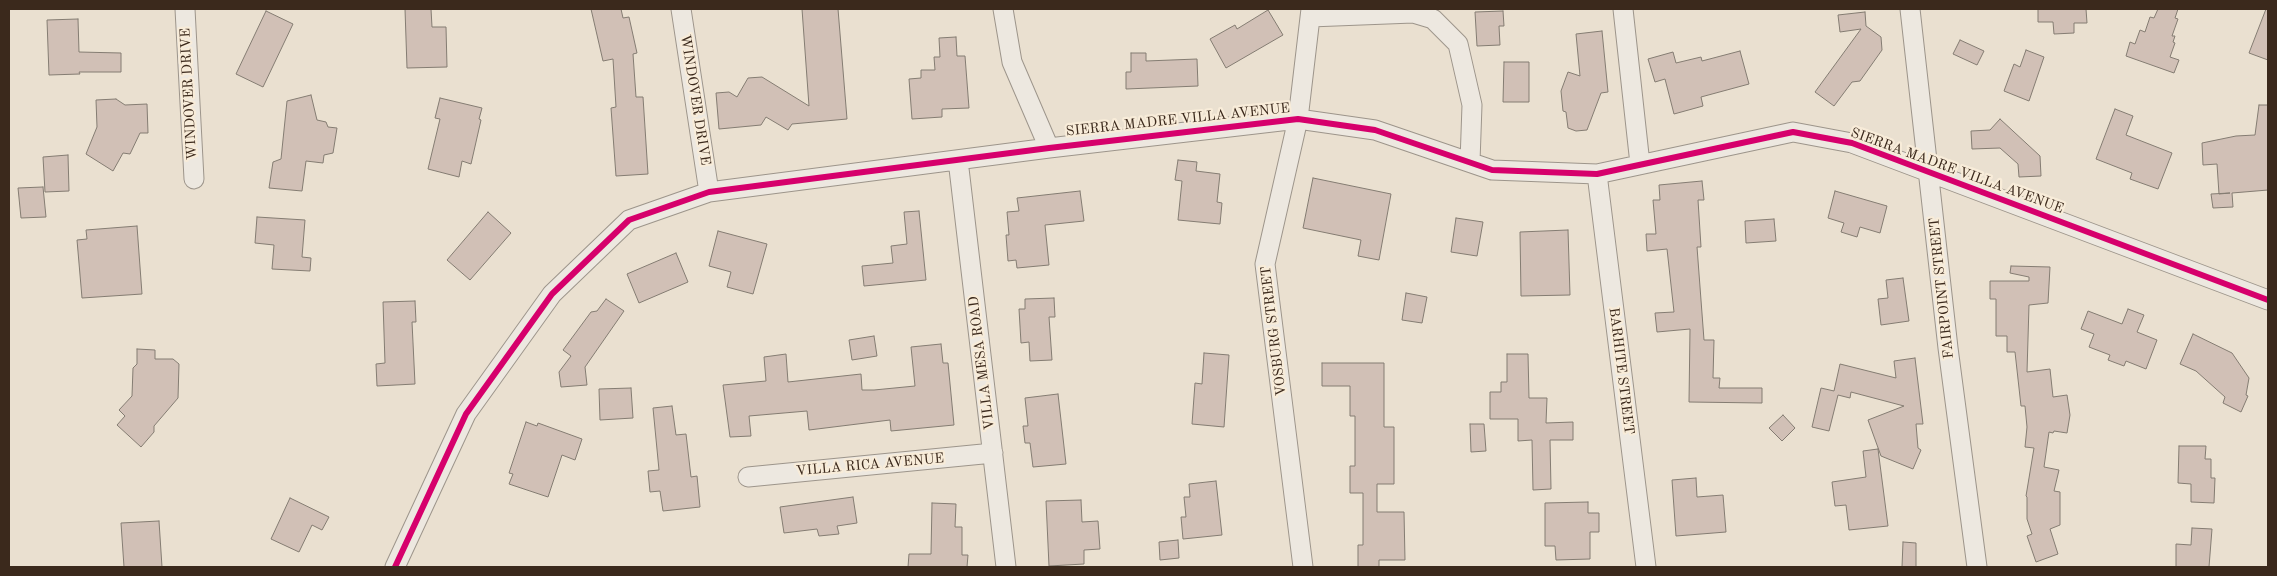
<!DOCTYPE html>
<style>
body{margin:0}
#map{position:relative;width:2277px;height:576px;overflow:hidden;background:#eae0d0;font-family:"Old Standard TT",serif}
canvas{display:block}
.frame{position:absolute;inset:0;border:10px solid #3b291c;pointer-events:none}
</style>
<div id="map">
<canvas width="2277" height="576"></canvas>
<div class="frame"></div>
</div>
<script>
const c = document.querySelector('canvas').getContext('2d');
c.lineJoin = 'round';
function paint(path, color) {
  c.fillStyle = color;
  c.fill(path, 'evenodd');
}
function shape(rows) {
  const path = new Path2D();
  for (const r of rows) {
    path.moveTo(r[0], r[1]);
    for (let i = 2; i < r.length; i += 2) path.lineTo(r[i], r[i + 1]);
  }
  return path;
}
function strokePath(path, color, width, dash) {
  c.strokeStyle = color;
  c.lineWidth = width;
  c.lineCap = dash ? 'butt' : 'round';
  c.setLineDash(dash || []);
  c.stroke(path);
}
function drawText(font, color, halo, rows, align = 'center') {
  c.font = font + ' "Old Standard TT",serif';
  c.lineWidth = 4.5;
  c.setLineDash([]);
  c.textBaseline = 'middle';
  c.strokeStyle = halo;
  c.fillStyle = color;
  for (const [text, x, y, turn = 0] of rows) {
    c.save();
    c.translate(x, y);
    c.rotate((+turn || 0) * Math.PI / 180);
    c.textAlign = isNaN(turn) ? turn : align;
    if (halo) c.strokeText(text, 0, 0);
    c.fillText(text, 0, 0);
    c.restore();
  }
}
const building = shape([
 [405,9,431,9,432,27,446,27,447,67,407,68,405,9],
 [591,9,621,9,623,18,629,17,637,53,633,54,636,97,643,97,648,174,616,176,611,108,616,107,613,59,603,61,591,9],
 [802,9,838,9,847,119,792,124,788,130,766,117,761,125,719,129,716,93,729,92,737,97,748,78,762,77,809,106,802,9],
 [2038,9,2086,9,2087,23,2074,23,2074,33,2054,34,2053,22,2038,22,2038,9],
 [2158,9,2178,9,2175,18,2178,19,2172,36,2175,36,2173,42,2175,43,2170,57,2179,60,2174,73,2126,56,2130,42,2135,44,2140,30,2145,32,2150,17,2154,18,2158,9],
 [2266,9,2268,9,2268,60,2249,53,2266,9],
 [1268,10,1283,35,1226,68,1210,39,1235,25,1237,29,1268,10],
 [266,11,293,24,263,87,236,74,266,11],
 [1503,11,1504,26,1499,26,1500,45,1477,46,1475,12,1503,11],
 [1865,12,1866,26,1881,37,1882,50,1860,81,1852,82,1834,106,1815,92,1861,29,1840,32,1838,15,1865,12],
 [78,19,79,52,121,53,121,72,79,72,80,74,49,75,47,20,78,19],
 [1602,31,1608,92,1601,93,1587,130,1576,131,1568,128,1566,112,1563,111,1561,91,1568,72,1580,76,1576,34,1602,31],
 [956,37,957,56,965,56,969,108,942,109,942,117,912,119,909,79,921,78,921,70,935,70,934,57,940,57,939,38,956,37],
 [1960,40,1984,51,1977,65,1953,54,1960,40],
 [2026,50,2044,57,2029,101,2004,91,2014,64,2020,67,2026,50],
 [1740,51,1749,84,1701,97,1703,106,1674,114,1665,79,1655,82,1648,59,1673,52,1676,63,1701,57,1702,61,1740,51],
 [1131,53,1146,53,1146,61,1197,59,1198,86,1126,89,1126,72,1131,72,1131,53],
 [1504,62,1529,62,1529,102,1503,102,1504,62],
 [311,95,317,120,326,122,328,127,337,128,333,153,324,155,323,163,306,161,302,191,269,188,273,162,281,159,287,101,311,95],
 [440,98,482,108,479,119,481,120,471,164,462,161,459,177,428,169,440,119,435,118,440,98],
 [116,99,125,105,147,104,148,133,140,133,130,154,123,153,113,171,86,154,97,127,96,100,116,99],
 [2259,105,2268,105,2268,190,2232,193,2233,207,2213,208,2211,194,2230,193,2219,194,2217,164,2203,165,2202,143,2236,136,2255,135,2259,105],
 [2115,109,2133,116,2126,135,2172,153,2158,189,2130,179,2132,173,2096,159,2115,109],
 [2000,119,2040,156,2041,176,2019,177,2018,164,2000,148,1972,149,1971,131,1990,130,2000,119],
 [68,155,69,191,45,192,43,157,68,155],
 [1178,160,1197,162,1196,171,1220,174,1217,202,1222,203,1220,224,1178,220,1182,181,1175,180,1178,160],
 [1313,178,1391,194,1379,260,1358,256,1361,240,1303,228,1313,178],
 [1702,181,1704,200,1698,200,1701,247,1697,247,1704,340,1714,340,1713,378,1720,378,1719,388,1762,388,1762,403,1689,402,1690,329,1657,332,1655,313,1674,312,1667,249,1647,251,1646,234,1656,234,1653,200,1660,200,1659,185,1702,181],
 [43,187,46,217,21,218,18,188,43,187],
 [1080,191,1084,221,1045,225,1049,265,1017,268,1016,260,1008,261,1006,235,1009,235,1007,212,1019,211,1017,198,1080,191],
 [1835,191,1887,206,1880,233,1860,227,1857,237,1841,232,1844,223,1828,218,1835,191],
 [919,211,926,280,864,286,862,266,893,263,891,246,907,244,904,212,919,211],
 [488,212,511,233,470,280,447,260,488,212],
 [257,217,305,220,302,257,311,258,310,271,272,269,274,245,255,243,257,217],
 [1456,218,1483,222,1477,256,1451,252,1456,218],
 [1774,219,1776,241,1746,243,1745,221,1774,219],
 [137,226,142,294,82,298,77,240,87,239,86,230,137,226],
 [1568,230,1570,295,1521,296,1520,232,1568,230],
 [718,231,767,244,753,294,727,287,731,272,709,266,718,231],
 [676,253,688,282,639,303,627,274,676,253],
 [2011,266,2050,267,2048,303,2029,305,2027,372,2050,369,2053,397,2067,395,2070,415,2067,433,2054,431,2053,433,2049,432,2044,467,2059,470,2054,491,2060,492,2060,525,2050,529,2058,554,2036,562,2027,536,2032,534,2027,519,2027,497,2026,496,2034,448,2025,447,2027,427,2025,406,2021,406,2015,352,2007,352,2007,336,1996,336,1996,299,1990,299,1990,281,2029,281,2029,277,2010,273,2011,266],
 [1903,278,1909,321,1881,325,1878,299,1888,298,1886,280,1903,278],
 [1406,293,1427,297,1422,323,1402,320,1406,293],
 [1054,298,1055,317,1049,317,1052,360,1030,361,1029,342,1021,343,1019,309,1025,309,1025,299,1054,298],
 [606,299,624,311,585,367,587,385,561,387,559,372,571,356,563,350,591,312,597,311,606,299],
 [415,301,416,322,412,322,415,384,377,386,376,364,385,363,383,302,415,301],
 [2128,309,2144,315,2137,332,2157,340,2146,369,2126,361,2124,366,2108,360,2110,355,2089,347,2094,334,2081,329,2088,311,2122,324,2128,309],
 [2193,334,2232,353,2249,378,2246,395,2248,396,2241,412,2223,403,2225,397,2196,371,2180,364,2193,334],
 [874,336,877,356,852,360,849,340,874,336],
 [941,344,943,363,948,363,954,425,891,431,890,420,809,430,807,411,749,416,751,436,730,437,723,385,766,381,764,357,786,354,788,382,861,374,862,390,874,390,915,386,911,347,941,344],
 [137,349,155,350,155,359,173,359,179,364,178,398,154,426,154,432,141,447,117,425,125,416,119,410,132,396,133,368,137,364,137,349],
 [1204,353,1229,355,1224,427,1192,424,1195,383,1202,384,1204,353],
 [1507,354,1528,354,1529,398,1547,398,1546,423,1573,422,1573,440,1550,440,1551,489,1533,490,1532,440,1518,441,1518,419,1490,419,1490,392,1501,392,1501,382,1507,382,1507,354],
 [1915,358,1923,424,1916,424,1918,448,1921,450,1913,469,1881,456,1868,420,1904,406,1851,392,1850,398,1838,395,1829,431,1812,427,1821,388,1834,391,1840,364,1896,378,1894,361,1915,358],
 [1322,363,1384,363,1384,427,1394,427,1394,484,1377,484,1377,512,1404,512,1405,560,1379,560,1379,567,1358,567,1358,545,1363,545,1363,493,1350,493,1350,466,1355,466,1355,416,1350,416,1350,386,1322,386,1322,363],
 [631,388,633,418,600,420,599,389,631,388],
 [1058,394,1066,464,1033,467,1030,443,1025,443,1023,426,1028,426,1025,398,1058,394],
 [672,406,676,435,686,434,691,477,697,476,700,507,663,511,660,491,650,492,648,471,659,470,653,408,672,406],
 [1783,415,1795,428,1782,441,1769,428,1783,415],
 [526,422,537,426,538,423,582,439,575,460,562,455,548,497,509,484,513,474,509,473,526,422],
 [1470,424,1484,424,1486,451,1471,452,1470,424],
 [2179,446,2206,446,2205,459,2211,459,2211,478,2215,478,2214,503,2191,502,2191,484,2178,483,2179,446],
 [1878,449,1888,526,1849,530,1846,505,1835,506,1832,482,1866,477,1863,451,1878,449],
 [1696,478,1697,497,1723,495,1726,532,1676,536,1672,480,1696,478],
 [1216,481,1222,535,1183,539,1181,517,1186,517,1184,497,1190,497,1189,484,1216,481],
 [853,497,857,523,837,526,839,534,819,536,817,529,784,533,780,507,853,497],
 [290,498,329,517,322,530,312,525,299,552,271,539,290,498],
 [1081,500,1082,522,1098,521,1100,549,1084,550,1084,564,1049,566,1046,501,1081,500],
 [1588,502,1588,513,1599,513,1599,532,1590,532,1590,559,1556,560,1555,546,1545,546,1545,503,1588,502],
 [932,503,956,504,955,527,962,527,962,555,968,555,967,567,908,567,909,554,931,554,932,503],
 [159,521,162,567,124,567,121,523,159,521],
 [2192,528,2212,529,2209,567,2176,567,2176,544,2191,545,2192,528],
 [1178,540,1179,558,1160,560,1159,542,1178,540],
 [1903,542,1916,543,1916,567,1902,567,1903,542]
]);
const minor = shape([
 [185,9,194,179],
 [681,9,709,192],
 [1003,9,1012,62,1049,148],
 [1623,9,1640,164],
 [1910,9,1948,348,1977,567],
 [1310,17,1413,13,1433,19,1458,44,1472,105,1470,162],
 [958,160,1006,567],
 [1597,174,1646,567],
 [748,477,993,453],
 [395,567,466,414,552,294,629,220,709,192,1049,148,1298,119,1375,130,1492,170,1597,174,1793,132,1852,143,2268,300],
 [1303,567,1265,264,1298,119,1311,9]
]);
const cycleway = shape([
 [395,567,466,414,552,294,629,220,709,192,1049,148,1298,119,1375,130,1492,170,1597,174,1793,132,1852,143,2268,300]
]);
const streetNames = [
 ["WINDOVER DRIVE",189,94,-93],
 ["WINDOVER DRIVE",695,100,81],
 ["SIERRA MADRE VILLA AVENUE",1178,120,-6],
 ["SIERRA MADRE VILLA AVENUE",1957,171,20],
 ["FAIRPOINT STREET",1942,288,-96],
 ["VOSBURG STREET",1274,331,-97],
 ["VILLA MESA ROAD",982,363,-97],
 ["BARHITE STREET",1621,371,83],
 ["VILLA RICA AVENUE",870,465,-5]
];
paint(building, '#d1c0b6');
strokePath(building, '#847c72', 1);
strokePath(minor, '#9d958b', 21);
strokePath(minor, '#ede8e0', 19);
strokePath(cycleway, '#d6006c', 6);
drawText('14px', '#3b291c', '#f8ecd9', streetNames);
</script>
